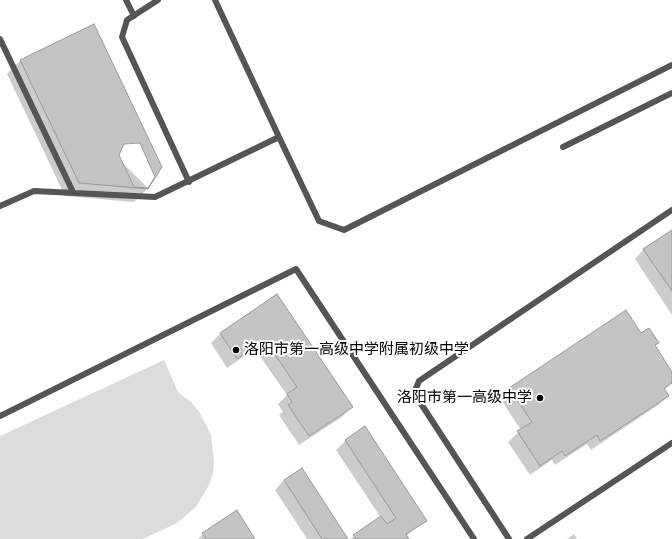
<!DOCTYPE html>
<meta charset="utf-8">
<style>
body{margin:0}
canvas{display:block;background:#fff}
</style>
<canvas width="672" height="539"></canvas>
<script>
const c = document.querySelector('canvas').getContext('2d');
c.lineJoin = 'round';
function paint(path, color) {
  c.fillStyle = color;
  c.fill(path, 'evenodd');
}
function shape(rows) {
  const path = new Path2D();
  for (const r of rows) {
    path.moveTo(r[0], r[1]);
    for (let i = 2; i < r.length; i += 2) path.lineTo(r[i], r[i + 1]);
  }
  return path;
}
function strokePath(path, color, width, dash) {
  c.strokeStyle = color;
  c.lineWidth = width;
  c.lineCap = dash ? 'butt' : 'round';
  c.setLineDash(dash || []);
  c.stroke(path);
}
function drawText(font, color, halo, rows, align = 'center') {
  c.font = font + ' "Titillium Web","Noto Sans SC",sans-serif';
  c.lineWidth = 4;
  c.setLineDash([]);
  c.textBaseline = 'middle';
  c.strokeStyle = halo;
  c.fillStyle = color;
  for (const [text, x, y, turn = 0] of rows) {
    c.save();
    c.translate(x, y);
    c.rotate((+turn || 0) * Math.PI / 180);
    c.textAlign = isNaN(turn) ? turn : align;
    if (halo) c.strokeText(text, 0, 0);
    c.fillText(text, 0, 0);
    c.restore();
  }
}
const green = shape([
 [164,360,178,392,192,403,200,413,211,435,214,461,213,473,209,485,196,507,177,523,143,539,0,539,0,436]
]);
const shadow = shape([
 [20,61,148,188,134,202,65,196,7,74],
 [672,231,672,315,635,259,644,249],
 [277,296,351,407,342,417,299,445,279,415,283,412,278,404,287,395,255,349,227,368,211,343,220,334],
 [641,334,654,346,672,374,672,383,664,390,668,396,658,405,591,450,587,444,555,465,552,460,530,475,508,442,521,430,500,398,510,388],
 [346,440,425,520,406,536,408,539,350,539,381,518,336,450],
 [301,469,347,539,307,539,275,490,284,480],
 [203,534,254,539,198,539],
 [574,534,577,539,567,539]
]);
const building = shape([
 [94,24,162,167,148,189,79,183,20,60,94,24],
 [140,143,155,177,148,188,134,187,119,155,124,144,140,143],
 [672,230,672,291,643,249,672,230],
 [277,294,353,407,309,436,288,405,292,402,287,394,297,387,265,340,237,359,220,333,277,294],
 [626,310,641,333,649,328,659,343,655,345,672,372,672,383,664,388,669,396,600,441,597,435,565,456,562,451,540,466,517,431,532,422,509,388,626,310],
 [365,426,427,521,406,534,409,539,356,539,353,535,381,516,387,524,396,518,345,440,365,426],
 [302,468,348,539,322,539,284,480,302,468],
 [237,510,255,539,206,539,202,533,237,510]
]);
const service = shape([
 [126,0,134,16],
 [158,0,127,20,122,37,189,182],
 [0,39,73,192],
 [279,137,319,221,344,230,672,65],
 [563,147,672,93],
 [0,206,34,191,155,197,279,137,215,0],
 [0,416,296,269,474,539],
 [509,539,414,393,419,381,672,210],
 [527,539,672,443]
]);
const markers = [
 [236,350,4,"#000"],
 [540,398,4,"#000"]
];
const poiNames = [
 ["洛阳市第一高级中学附属初级中学",244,350],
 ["洛阳市第一高级中学",532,398,"right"]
];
paint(green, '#dcdcdc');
paint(shadow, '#0003');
paint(building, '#c4c4c4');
strokePath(building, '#999', 1);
strokePath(service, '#555', 6);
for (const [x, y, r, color] of markers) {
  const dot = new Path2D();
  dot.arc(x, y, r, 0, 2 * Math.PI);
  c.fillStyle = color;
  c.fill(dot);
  strokePath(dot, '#fff', 1.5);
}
drawText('15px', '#000', '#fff', poiNames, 'left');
</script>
